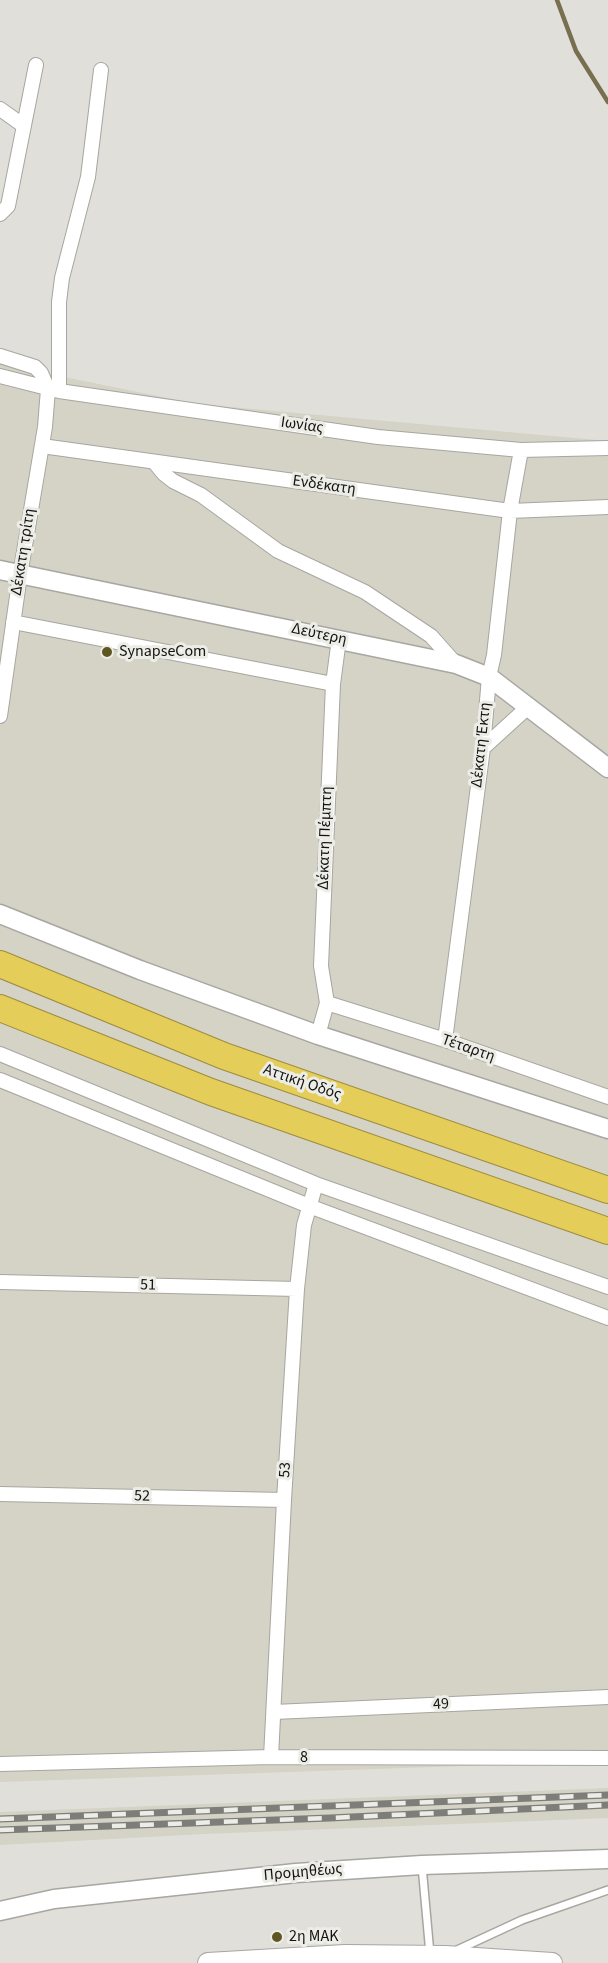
<!DOCTYPE html>
<meta charset="utf-8">
<style>
body{margin:0}
canvas{display:block;background:#e0dfda}
</style>
<canvas width="608" height="1963"></canvas>
<script>
const c = document.querySelector('canvas').getContext('2d');
c.lineJoin = 'round';
function paint(path, color) {
  c.fillStyle = color;
  c.fill(path, 'evenodd');
}
function shape(rows) {
  const path = new Path2D();
  for (const r of rows) {
    path.moveTo(r[0], r[1]);
    for (let i = 2; i < r.length; i += 2) path.lineTo(r[i], r[i + 1]);
  }
  return path;
}
function strokePath(path, color, width, dash) {
  c.strokeStyle = color;
  c.lineWidth = width;
  c.lineCap = dash ? 'butt' : 'round';
  c.setLineDash(dash || []);
  c.stroke(path);
}
function drawText(font, color, halo, rows, align = 'center') {
  c.font = font + ' "Source Sans 3",sans-serif';
  c.lineWidth = 6;
  c.setLineDash([]);
  c.textBaseline = 'middle';
  c.strokeStyle = halo;
  c.fillStyle = color;
  for (const [text, x, y, turn = 0] of rows) {
    c.save();
    c.translate(x, y);
    c.rotate((+turn || 0) * Math.PI / 180);
    c.textAlign = isNaN(turn) ? turn : align;
    if (halo) c.strokeText(text, 0, 0);
    c.fillText(text, 0, 0);
    c.restore();
  }
}
const built = shape([
 [0,364,197,404,608,441,608,1761,0,1782],
 [608,1788,608,1818,204,1834,0,1845,0,1812]
]);
const stream = shape([
 [557,0,576,51,608,102]
]);
const service = shape([
 [422,1866,430,1954],
 [455,1951,522,1920,608,1890]
]);
const minor = shape([
 [0,109,24,126],
 [0,214,8,206,36,65],
 [0,356,35,367,41,373,48,389,45,427,20,575,0,716],
 [0,376,59,391,378,437,521,450,608,448],
 [59,391,59,302,62,278,88,177,101,70],
 [42,446,510,511,608,507],
 [155,463,164,474,173,481,201,495,278,551,365,592,431,636,456,664],
 [13,622,333,684],
 [483,748,528,707],
 [327,1003,445,1040,608,1097],
 [318,1035,327,1003,321,966,333,684,339,639],
 [445,1040,483,748,489,677,494,655,510,511,521,450],
 [0,1054,316,1184,608,1287],
 [0,1080,309,1206,608,1318],
 [0,1282,297,1289],
 [0,1494,284,1500],
 [274,1712,608,1697],
 [271,1757,284,1500,297,1289,304,1225,316,1184],
 [0,1764,271,1757,608,1758]
]);
const tertiary = shape([
 [0,570,456,664,489,677,608,768],
 [0,914,140,970,318,1035,608,1129],
 [0,1911,54,1899,296,1873,422,1865,608,1859]
]);
const secondary = shape([
 [208,1963,345,1955,445,1956,552,1963]
]);
const motorway = shape([
 [0,964,224,1056,608,1190],
 [0,1008,211,1092,608,1231]
]);
const rail = shape([
 [0,1819,608,1795],
 [0,1830,330,1818,608,1805]
]);
const markers = [
 [107,652,6,"#605622"],
 [277,1937,6,"#605622"]
];
const streetNames = [
 ["Ιωνίας",302,426,8],
 ["Ενδέκατη",324,486,8],
 ["Δέκατη τρίτη",24,552,-81],
 ["Δεύτερη",319,635,12],
 ["Δέκατη Έκτη",482,745,-84],
 ["Δέκατη Πέμπτη",326,838,-88],
 ["Τέταρτη",468,1049,19],
 ["Αττική Οδός",302,1083,19],
 ["51",148,1286,1],
 ["53",286,1470,-87],
 ["52",142,1497,1],
 ["49",441,1705,-3],
 ["8",304,1758],
 ["Προμηθέως",303,1873,-5]
];
const poiNames = [
 ["SynapseCom",119,652],
 ["2η ΜΑΚ",289,1937]
];
paint(built, '#d5d3c6');
strokePath(stream, '#776f4f', 4.5);
strokePath(service, '#a7a6a1', 10);
strokePath(minor, '#a7a6a1', 16);
strokePath(tertiary, '#a7a6a1', 21);
strokePath(secondary, '#a7a6a1', 22);
strokePath(motorway, '#9c8c40', 28);
strokePath(service, '#fff', 7);
strokePath(minor, '#fff', 14);
strokePath(tertiary, '#fff', 18);
strokePath(secondary, '#fff', 20);
strokePath(motorway, '#e5cd5a', 26);
strokePath(rail, '#7e7d7a', 7);
strokePath(rail, '#edede7', 4.5, [14]);
for (const [x, y, r, color] of markers) {
  const dot = new Path2D();
  dot.arc(x, y, r, 0, 2 * Math.PI);
  c.fillStyle = color;
  c.fill(dot);
  strokePath(dot, '#edede7', 2);
}
drawText('16px', '#141311', '#edede7', streetNames);
drawText('16px', '#141311', '#edede7', poiNames, 'left');
</script>
